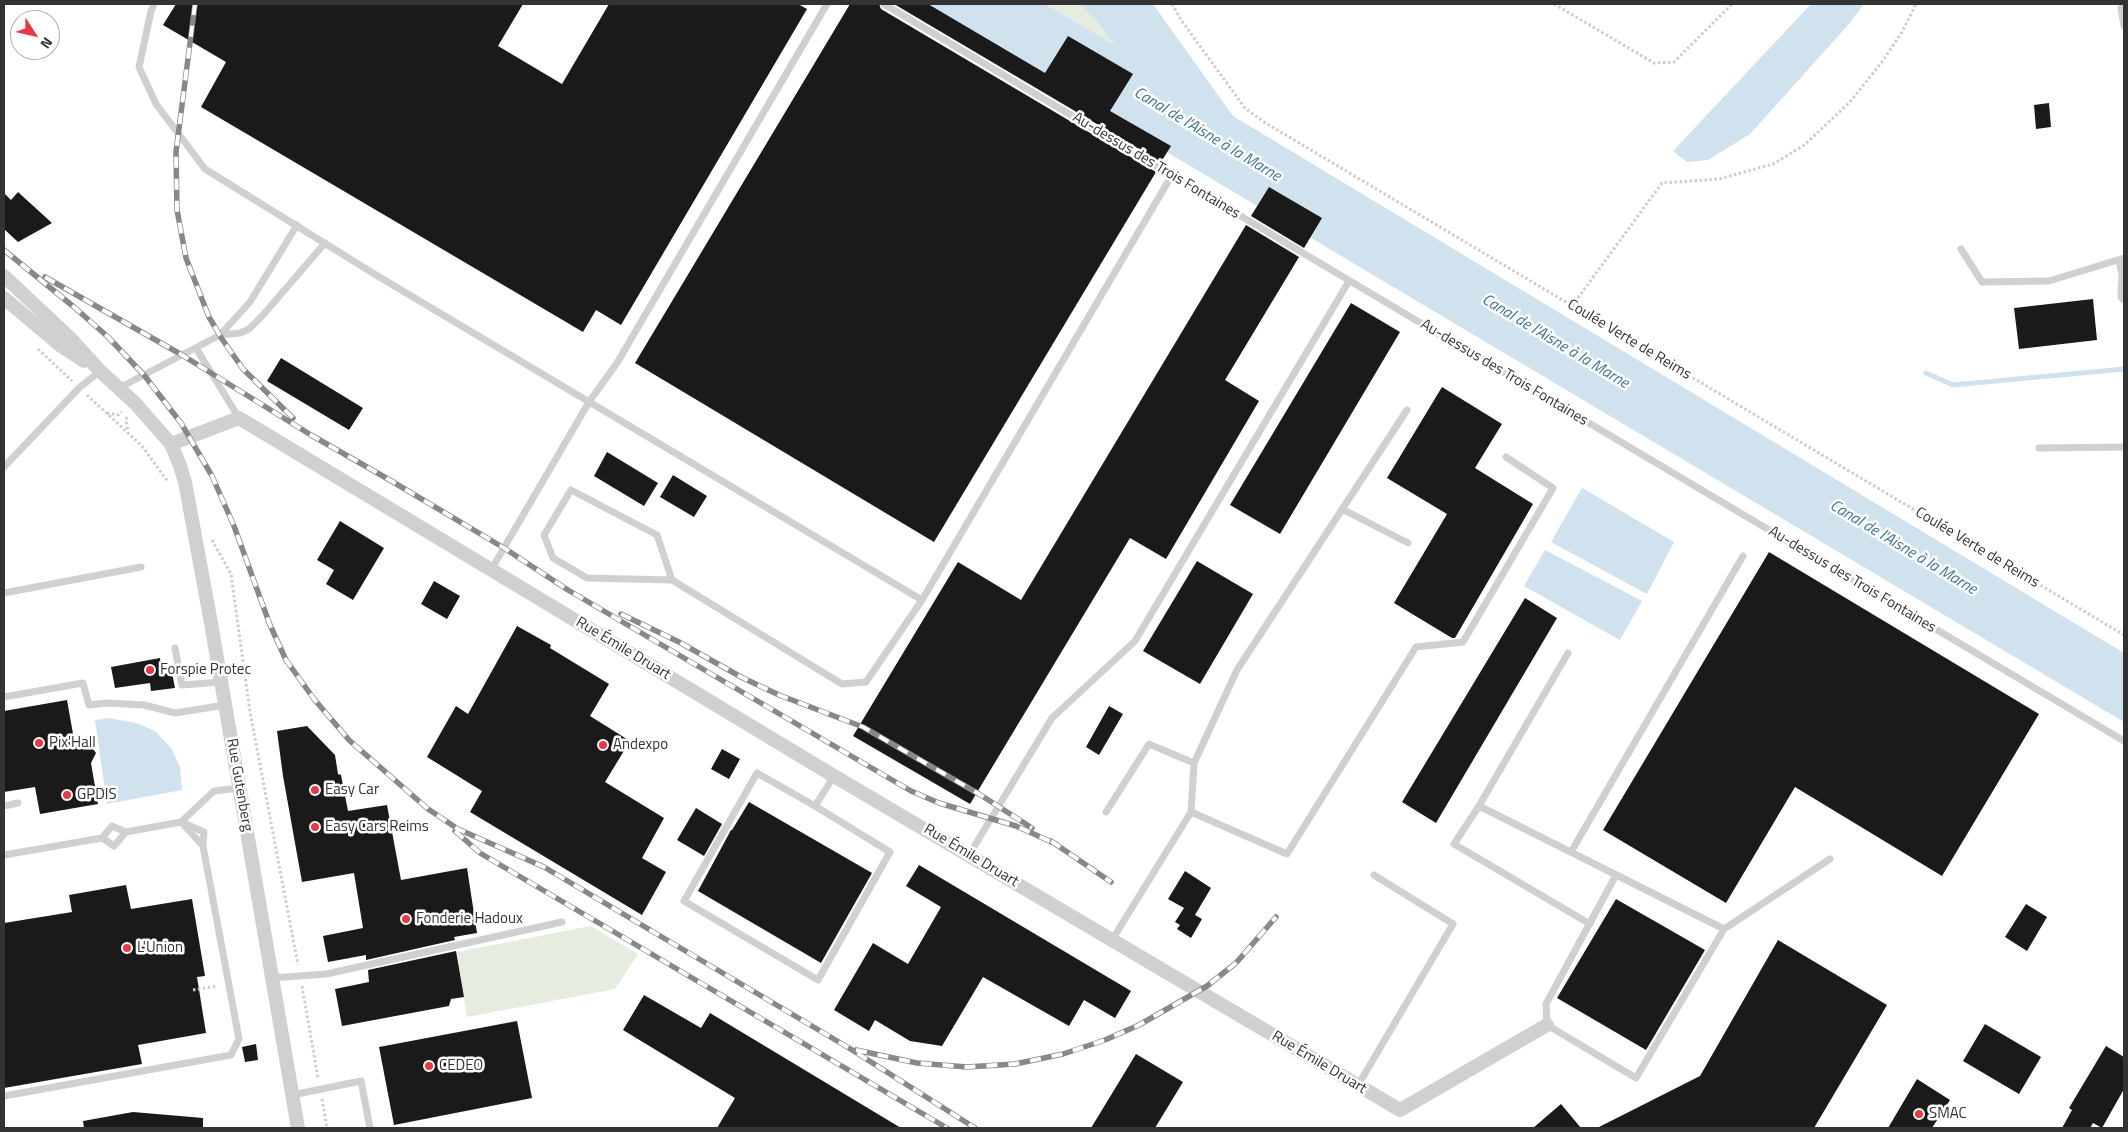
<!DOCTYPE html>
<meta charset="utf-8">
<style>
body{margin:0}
#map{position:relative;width:2128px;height:1132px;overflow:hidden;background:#fff;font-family:"Titillium Web",sans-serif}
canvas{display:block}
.frame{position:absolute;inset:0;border:5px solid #333;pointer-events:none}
.north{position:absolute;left:10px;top:10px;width:50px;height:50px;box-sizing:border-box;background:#fff;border:1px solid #adadad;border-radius:50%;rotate:125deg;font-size:14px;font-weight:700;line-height:20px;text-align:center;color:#333}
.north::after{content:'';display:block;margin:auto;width:18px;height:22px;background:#e63946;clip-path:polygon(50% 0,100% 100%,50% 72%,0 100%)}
</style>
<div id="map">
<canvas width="2128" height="1132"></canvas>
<div class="frame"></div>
<div class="north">N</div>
</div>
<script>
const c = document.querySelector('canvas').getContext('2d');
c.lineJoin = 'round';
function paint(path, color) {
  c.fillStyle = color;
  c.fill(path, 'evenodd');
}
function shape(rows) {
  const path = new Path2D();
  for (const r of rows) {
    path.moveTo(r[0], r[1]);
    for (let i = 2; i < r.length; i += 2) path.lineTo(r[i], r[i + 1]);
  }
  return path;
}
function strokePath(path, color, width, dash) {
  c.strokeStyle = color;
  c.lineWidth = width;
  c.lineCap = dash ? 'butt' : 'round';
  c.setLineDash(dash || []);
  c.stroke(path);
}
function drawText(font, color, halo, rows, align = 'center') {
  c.font = font + ' "Titillium Web",sans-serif';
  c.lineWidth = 5;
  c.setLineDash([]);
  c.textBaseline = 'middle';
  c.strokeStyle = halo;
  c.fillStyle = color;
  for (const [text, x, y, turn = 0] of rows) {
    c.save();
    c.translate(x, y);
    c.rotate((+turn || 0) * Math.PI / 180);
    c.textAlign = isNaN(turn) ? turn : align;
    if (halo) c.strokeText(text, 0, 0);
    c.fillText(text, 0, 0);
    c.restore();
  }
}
const green = shape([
 [1045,4,1079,4,1096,20,1117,47],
 [591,926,638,954,615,989,467,1017,457,952]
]);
const water = shape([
 [918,4,1045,4,1116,46,1096,20,1079,4,1153,4,1233,116,2124,653,2124,722],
 [1811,4,1864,4,1849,24,1750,134,1708,160,1687,162,1673,151],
 [1582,488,1674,542,1647,594,1551,542],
 [1545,550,1642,601,1620,640,1524,586],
 [109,718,136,723,155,731,171,748,180,767,182,790,107,804,95,720]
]);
const stream = shape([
 [1926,373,1953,385,2124,369]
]);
const building = shape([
 [176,4,523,4,498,46,562,84,609,4,798,4,807,9,621,325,596,310,583,332,201,107,226,62,163,25],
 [850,4,879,4,881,9,1156,172,934,542,635,363],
 [894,4,928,4,1045,73,1068,36,1133,74,1110,111,1171,146,1161,162],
 [2049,103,2051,127,2036,129,2034,105],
 [1269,187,1322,218,1304,248,1251,216],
 [18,192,52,223,18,242,4,229,4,193,11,200],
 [1246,225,1299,257,1225,380,1259,401,1166,559,1130,538,970,804,853,736,958,562,1021,600],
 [2093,299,2097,340,2019,349,2014,308],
 [1351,303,1400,332,1280,534,1230,505],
 [281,358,363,408,349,430,267,381],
 [1442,387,1502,424,1475,468,1533,504,1455,638,1452,638,1394,603,1447,514,1387,478],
 [607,452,658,483,644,506,594,476],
 [673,475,707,496,694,517,660,497],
 [340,521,384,548,353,600,326,584,334,570,317,560],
 [1769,552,2039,714,1942,876,1795,787,1726,903,1603,830],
 [1197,561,1253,594,1200,684,1143,651],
 [434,581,460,596,447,619,421,604],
 [1525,598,1557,618,1436,823,1402,802],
 [517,626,551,645,550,648,609,684,590,716,630,741,605,782,664,818,642,858,666,872,642,915,470,812,482,791,427,757,456,706,468,714],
 [160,658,162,674,172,673,175,688,151,691,150,683,115,688,111,667],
 [67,700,75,745,91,746,96,753,91,763,98,804,40,814,35,787,4,792,4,711],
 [1109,706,1123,714,1099,755,1086,747],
 [307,726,335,755,338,774,341,775,348,811,387,805,401,880,467,868,477,933,454,937,455,940,366,960,366,955,328,962,323,936,363,928,354,873,302,882,283,776,277,731],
 [722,749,740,759,729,779,711,769],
 [749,802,872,873,821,963,698,891,731,830,732,830],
 [696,808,722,824,704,856,677,840],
 [919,865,1131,991,1115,1018,1084,1000,1069,1026,983,977,942,1046,910,1041,875,1020,869,1031,834,1010,873,943,908,964,941,907,906,886],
 [1185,871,1211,888,1195,915,1202,919,1191,938,1177,929,1180,925,1175,922,1184,908,1168,899],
 [126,885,131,909,192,899,205,976,197,977,206,1033,138,1045,142,1064,4,1088,4,923,72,912,69,895],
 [1616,899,1705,950,1646,1050,1557,998],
 [2026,904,2047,917,2027,951,2005,937],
 [1778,940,1887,1005,1814,1128,1597,1128,1700,1076],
 [456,951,464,997,451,999,449,1006,342,1026,335,989,369,982,368,970],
 [644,995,701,1028,710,1013,901,1128,717,1128,735,1098,623,1030],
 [517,1021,532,1098,394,1125,379,1047],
 [1985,1024,2041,1057,2019,1094,1963,1061],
 [256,1044,258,1060,245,1062,242,1047],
 [2106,1046,2124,1057,2124,1089,2102,1128,2093,1123,2090,1128,2062,1128,2072,1110,2069,1108],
 [1136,1054,1183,1082,1155,1128,1091,1128],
 [1917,1079,1950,1100,1932,1128,1888,1128],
 [1561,1104,1581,1128,1533,1128],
 [133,1112,203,1118,203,1128,84,1128,83,1121]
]);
const path = shape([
 [1172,4,1181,20,1245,108,1264,122,2124,635],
 [1554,4,1654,63,1674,62,1732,4],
 [1572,306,1662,183,1719,179,1773,164,1803,146,1849,103,1882,62,1902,32,1916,4],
 [38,349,72,381],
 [87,395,142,446,168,482],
 [107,413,118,415,122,412],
 [127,417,126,420,128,432],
 [212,540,231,574,250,712,298,965],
 [302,986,318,1078],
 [193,990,217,986],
 [322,1099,327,1128]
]);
const lane = shape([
 [154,4,151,11,139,67,156,104,205,169,376,275,922,600],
 [884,4,2124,741],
 [2124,4,2121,8,2124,26],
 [1961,249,1982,282,2049,281,2124,258],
 [2119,261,2122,274,2121,297,2124,300],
 [220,335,240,333,249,329,263,315,325,243],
 [196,348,239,418],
 [119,388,220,335,250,302,297,225],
 [2039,448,2124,447],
 [4,467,79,388,100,371],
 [1342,509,1408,543],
 [491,570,589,402,617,363,827,4],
 [672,580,657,535,571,490,544,535,553,558,587,578,672,580,842,684,866,682,922,600,1172,175],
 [4,593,141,567],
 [175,648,182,685,221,682],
 [1568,653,1479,806,1724,929],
 [4,697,83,683,89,705,107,703,144,705,175,713,225,705],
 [757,773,815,806,890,852,818,980,684,901,757,773],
 [4,806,18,803],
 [815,806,834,776],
 [1479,806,1454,844,1590,924],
 [1106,812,1149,744,1194,763],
 [1191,812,1194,763,1237,670,1407,410],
 [183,824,203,846],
 [102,838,114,846,126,832],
 [1571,852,1743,556],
 [4,855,102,838,112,826,126,832,181,822,214,791,240,788],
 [969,855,1052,718,1135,641,1349,281],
 [1616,875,1546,1004,1547,1025,1636,1078,1724,929,1830,859],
 [1112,940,1191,812,1287,854,1416,647,1463,642,1553,488,1506,457],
 [272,978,326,974,562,922],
 [1357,1087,1453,924,1374,875],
 [292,1095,361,1081,370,1128],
 [4,1096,231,1055,239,1039,203,846,204,832,181,822]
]);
const street = shape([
 [4,276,69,337,100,371,135,403,171,444,179,463,185,482,211,623,298,1128],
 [4,298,61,346,84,361],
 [171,444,239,418,834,776,1400,1110,1547,1025]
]);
const rail = shape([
 [195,4,176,152,177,210,186,258,209,317,222,339,243,369,293,418],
 [4,250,74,307,108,337,144,375,181,423,212,476,234,526,270,625,286,660,314,699,349,740,428,809,458,829,544,867,849,1048,975,1128],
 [45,277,182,355,311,435,388,479,504,548,568,590,911,791,939,803,1016,826,1056,844],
 [621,614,679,642,741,677,779,695,863,727,979,794,1032,828],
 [455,831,480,853,947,1128],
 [1051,841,1111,882],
 [856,1050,917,1063,967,1067,1015,1064,1063,1054,1105,1040,1139,1025,1207,986,1236,963,1276,917]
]);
const markers = [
 [150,670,5,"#e63946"],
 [39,743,5,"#e63946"],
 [603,745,5,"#e63946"],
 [315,790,5,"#e63946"],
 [67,795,5,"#e63946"],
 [315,827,5,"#e63946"],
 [406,919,5,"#e63946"],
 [127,948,5,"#e63946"],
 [429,1066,5,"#e63946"],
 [1919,1114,5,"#e63946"]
];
const streetNames = [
 ["Au-dessus des Trois Fontaines",1156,166,31],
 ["Coulée Verte de Reims",1629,340,31],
 ["Au-dessus des Trois Fontaines",1504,373,31],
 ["Coulée Verte de Reims",1977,548,31],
 ["Au-dessus des Trois Fontaines",1852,580,31],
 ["Rue Émile Druart",623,649,31],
 ["Rue Gutenberg",239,785,80],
 ["Rue Émile Druart",971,856,31],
 ["Rue Émile Druart",1319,1063,31]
];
const poiNames = [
 ["Forspie Protec",160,670],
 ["Pix'Hall",49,743],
 ["Andexpo",613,745],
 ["Easy Car",325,790],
 ["GPDIS",77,795],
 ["Easy Cars Reims",325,827],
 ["Fonderie Hadoux",416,919],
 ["L'Union",137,948],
 ["CEDEO",439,1066],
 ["SMAC",1929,1114]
];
const waterNames = [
 ["Canal de l'Aisne à la Marne",1207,135,31],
 ["Canal de l'Aisne à la Marne",1555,342,31],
 ["Canal de l'Aisne à la Marne",1903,548,31]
];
paint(green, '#e6ecdf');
paint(water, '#cfe2ee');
strokePath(stream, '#cfe2ee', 5);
paint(building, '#1a1a1a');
strokePath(path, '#cdcdcd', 3, [2.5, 2.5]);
strokePath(lane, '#d0d0d0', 7);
strokePath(street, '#d0d0d0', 14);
strokePath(rail, '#888', 5.5);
strokePath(rail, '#fff', 4, [11]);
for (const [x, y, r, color] of markers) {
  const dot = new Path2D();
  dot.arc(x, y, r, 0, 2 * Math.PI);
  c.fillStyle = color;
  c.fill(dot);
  strokePath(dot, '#fff', 2);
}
drawText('15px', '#333', '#fff', streetNames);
drawText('15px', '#333', '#fff', poiNames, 'left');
drawText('italic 16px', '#3f7597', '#fff', waterNames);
</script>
